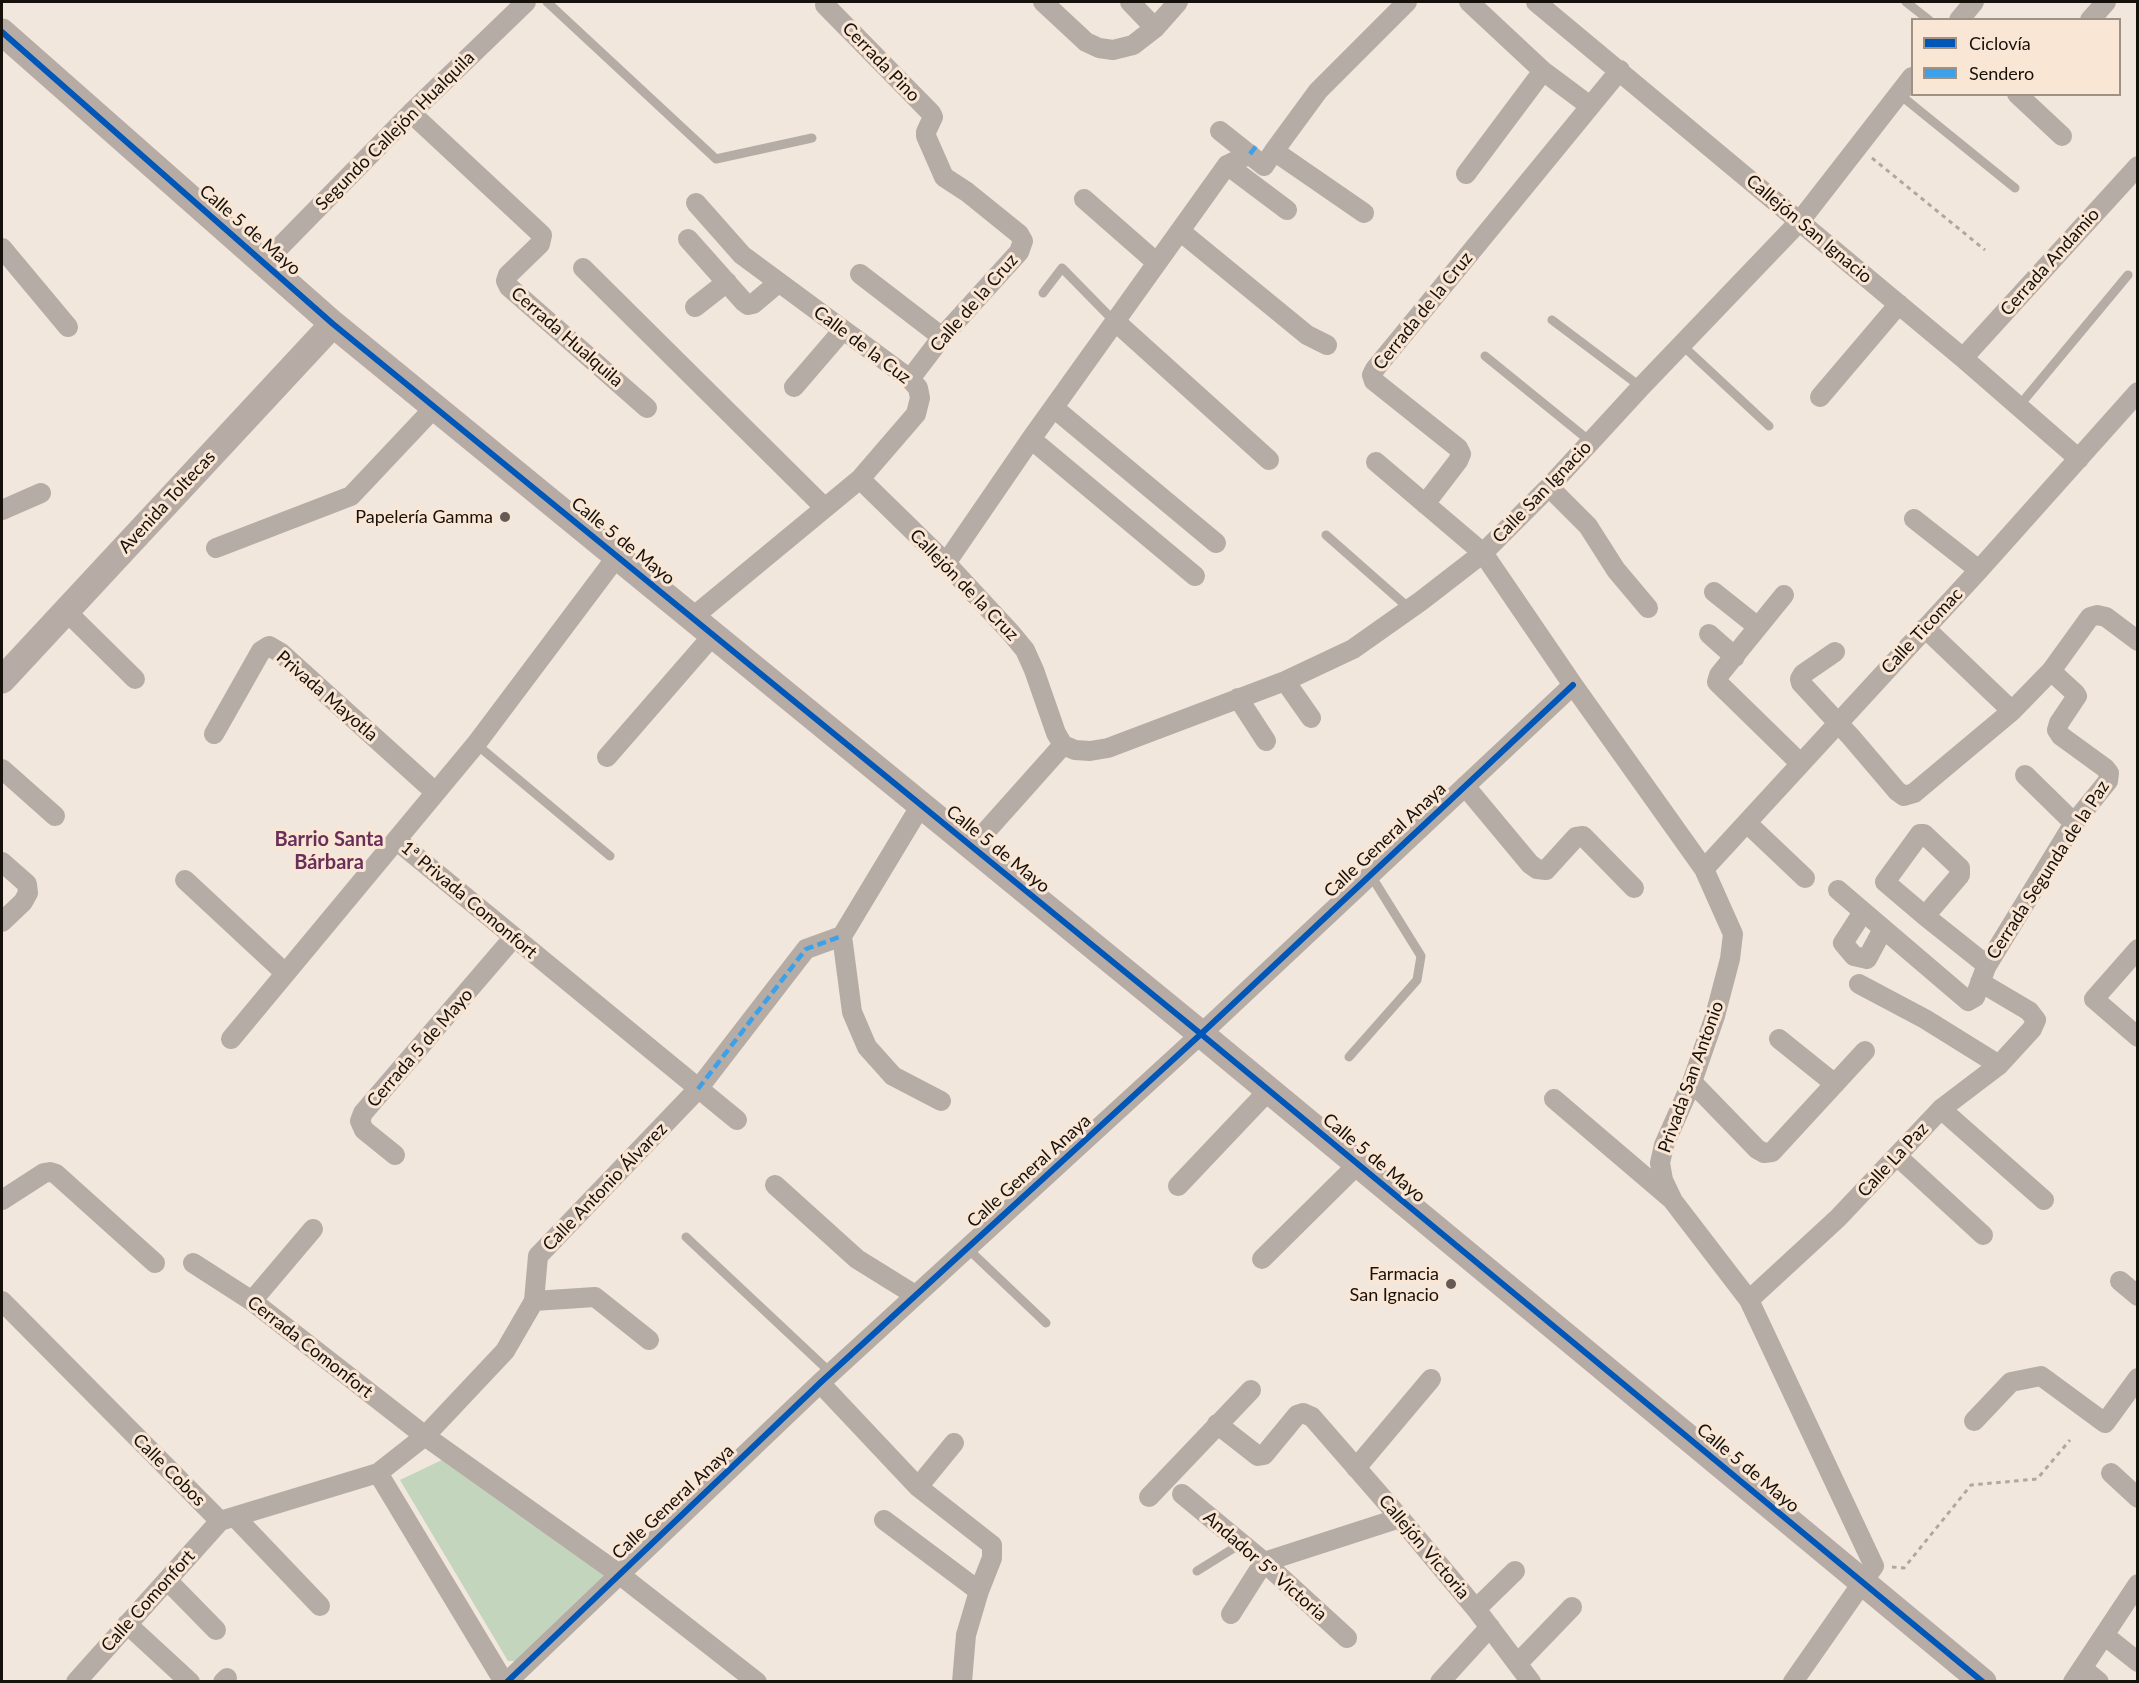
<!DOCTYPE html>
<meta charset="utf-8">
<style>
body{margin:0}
#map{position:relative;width:2139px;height:1683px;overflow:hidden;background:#f2e7dc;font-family:Lato,sans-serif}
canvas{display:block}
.frame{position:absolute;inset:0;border:3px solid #17110b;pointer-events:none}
.legend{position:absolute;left:1911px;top:18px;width:210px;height:78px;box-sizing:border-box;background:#fae6d4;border:2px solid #9f9184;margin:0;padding:8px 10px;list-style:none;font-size:18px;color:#17110b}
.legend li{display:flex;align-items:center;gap:12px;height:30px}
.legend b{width:30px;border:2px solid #9f9184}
</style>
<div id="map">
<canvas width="2139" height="1683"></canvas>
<div class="frame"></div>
<ul class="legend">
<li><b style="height:8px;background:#0057b8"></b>Ciclovía</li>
<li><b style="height:8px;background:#3da1e9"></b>Sendero</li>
</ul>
</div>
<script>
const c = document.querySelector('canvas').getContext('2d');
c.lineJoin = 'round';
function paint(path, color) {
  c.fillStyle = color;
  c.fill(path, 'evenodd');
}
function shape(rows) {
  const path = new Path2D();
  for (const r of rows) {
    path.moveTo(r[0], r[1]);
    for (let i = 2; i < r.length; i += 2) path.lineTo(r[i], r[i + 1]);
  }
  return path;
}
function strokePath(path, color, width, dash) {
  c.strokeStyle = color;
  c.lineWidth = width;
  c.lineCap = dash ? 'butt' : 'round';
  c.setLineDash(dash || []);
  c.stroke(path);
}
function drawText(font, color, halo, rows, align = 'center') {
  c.font = font + ' Lato,sans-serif';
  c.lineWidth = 6;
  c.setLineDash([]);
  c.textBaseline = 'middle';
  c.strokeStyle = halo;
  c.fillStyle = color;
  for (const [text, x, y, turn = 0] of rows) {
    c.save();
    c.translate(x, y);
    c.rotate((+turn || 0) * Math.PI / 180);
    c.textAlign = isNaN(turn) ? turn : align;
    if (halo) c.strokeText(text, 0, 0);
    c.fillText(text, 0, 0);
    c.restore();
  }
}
const green = shape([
 [446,1458,609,1579,523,1661,508,1661,400,1480]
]);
const path = shape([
 [1872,158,1985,250],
 [1892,1567,1904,1568,1971,1485,2037,1479,2070,1440]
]);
const lane = shape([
 [547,2,716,159,812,138],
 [1906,2,1929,20],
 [1899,94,2015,188],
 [1043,293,1062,268,1115,322],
 [1552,320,1641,387],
 [1682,345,1769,426],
 [1485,356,1591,442],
 [2019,406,2128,275],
 [1326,535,1410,609],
 [476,744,610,856],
 [1349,1057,1417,980,1421,956,1370,874],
 [686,1237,831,1373],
 [967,1248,1046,1323],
 [1197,1571,1242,1543]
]);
const street = shape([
 [1043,2,1086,42,1099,48,1113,50,1133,45,1155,28,1178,2],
 [1130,2,1155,28],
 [1469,2,1543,71,1590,106],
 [1536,2,1963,358,2079,459],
 [825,5,931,113,933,117,926,132,926,136,944,177,967,192,1019,234,1023,241,1019,252,942,337,910,379],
 [1959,20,1974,2],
 [2090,20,2106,2],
 [2017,94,2062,136],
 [411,113,542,235,540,244,508,275,506,281,509,287,647,408],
 [1220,131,1264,166,1274,151],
 [1227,165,1287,210],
 [1466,174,1543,71],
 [1084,199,1157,263],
 [1364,213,1274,151,1318,91,1407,2],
 [1180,231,1307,335,1327,345],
 [688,239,744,302,748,305,753,304,778,283],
 [2,248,68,327],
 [264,263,411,113,526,2],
 [583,268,825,508],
 [860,274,942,337],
 [695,307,727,282],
 [1116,322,1269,460],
 [1963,358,2138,166],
 [794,387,843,330],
 [1820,397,1899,304],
 [1054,408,1216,543],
 [1031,439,1195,576],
 [1376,462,1483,553,1573,685,1704,869,1733,934,1730,959,1715,1016,1692,1082,1664,1145,1660,1163,1663,1180,1673,1201,1749,1300,1874,1566,1793,1682],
 [860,479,946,563,1011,633,1025,650,1034,670,1056,733,1063,745,972,847],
 [1549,487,1588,526,1616,570,1648,608],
 [1425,504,1458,461,1461,454,1458,448,1374,381,1372,375,1375,369,1620,70],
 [2,510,41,493],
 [1914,519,1979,570],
 [216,548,351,496,434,408],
 [946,563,1031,439,1227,165,1250,154],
 [1714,592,1758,627],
 [1784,595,1719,675,1717,682,1800,763],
 [66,611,135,679],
 [693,617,860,479,916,414,920,398,918,388,910,379,742,255,696,203],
 [1925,628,2012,711],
 [1709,634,1735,657],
 [1835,652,1803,674,1800,679,1801,683,1851,737,1897,791,1904,796,1914,793,2012,711,2051,671,2090,617,2097,615,2106,617,2138,641],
 [1285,681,1311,718],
 [1238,698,1266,741],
 [214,734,261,651,269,646,281,653,435,792],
 [1063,745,1075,750,1090,751,1108,748,1285,681,1353,649,1421,601,1483,553,1549,487,1641,387,1800,221,1912,77],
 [607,757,714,634],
 [2,769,55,816],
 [2025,775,2074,823],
 [1465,786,1530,864,1537,869,1546,870,1576,837,1583,836,1634,888],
 [921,805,842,936,852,1012,867,1047,893,1076,941,1101],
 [1747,823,1805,878],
 [396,840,737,1120],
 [2,862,27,884,28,893,23,902,2,922],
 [1704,869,1979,570,2138,392],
 [185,880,285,973],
 [1838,890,1968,1001,1975,997,1986,967,1984,963,1925,916,1885,882,1920,834,1924,834,1960,868,1960,875,1925,916],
 [1863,912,1843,943,1854,956,1867,959,1883,929],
 [2138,949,2094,999,2138,1037],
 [1986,967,2074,823,2108,781,2109,773,2105,768,2061,736,2057,730,2059,723,2077,696,2075,693,2051,671],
 [1859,984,1925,1019,1999,1065],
 [231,1039,476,744,618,555],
 [1779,1039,1835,1084],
 [1692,1082,1757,1149,1764,1153,1772,1152,1865,1051],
 [1554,1099,1670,1198],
 [1941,1109,2044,1200],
 [395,1155,364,1130,360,1121,363,1113,514,937],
 [1897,1156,1983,1235],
 [775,1185,857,1259,915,1295],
 [1178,1186,1269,1090],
 [2,1200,44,1173,50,1172,56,1174,155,1263],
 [1262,1259,1358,1164],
 [193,1263,252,1301,425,1436,619,1574,757,1682],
 [2120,1281,2138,1296],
 [1749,1300,1838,1218,1941,1109,1999,1065,2032,1029,2036,1020,2029,1011,1980,982],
 [2,1301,220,1521],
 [252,1301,313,1229],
 [534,1301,595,1297,649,1340],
 [820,1383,918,1487,992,1545,992,1558,979,1591,966,1635,962,1682],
 [1974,1421,2011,1382,2041,1376,2105,1423,2138,1378],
 [1217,1424,1258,1456,1264,1455,1297,1415,1303,1413,1312,1417,1400,1518,1476,1609,1531,1682],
 [1356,1468,1431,1379],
 [378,1473,504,1682],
 [2111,1473,2138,1498],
 [918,1487,954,1443],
 [1182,1494,1264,1562,1347,1638],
 [1149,1497,1251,1390],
 [235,1517,320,1606],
 [884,1520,979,1591],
 [220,1521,378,1473,425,1436,505,1351,534,1301,538,1256,698,1089,806,949,842,936],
 [167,1580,216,1630],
 [1476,1609,1515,1571],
 [1231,1614,1264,1562,1400,1518],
 [127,1624,190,1682],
 [2104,1635,2138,1662],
 [1518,1663,1572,1607],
 [2082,1668,2099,1682],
 [76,1682,220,1521],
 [223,1682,227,1678],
 [507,1682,820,1383,1201,1034,1573,685],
 [1440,1682,1490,1627],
 [2073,1682,2138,1584]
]);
const secondary = shape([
 [2,32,333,324,1201,1034,1983,1682],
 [2,680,333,324]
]);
const quiet = shape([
 [1250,154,1257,145],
 [698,1089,806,949,842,936]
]);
const cycleway = shape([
 [2,32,333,324,1201,1034,1983,1682],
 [507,1682,820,1383,1201,1034,1573,685]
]);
const markers = [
 [505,517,6,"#645c54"],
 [1451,1284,6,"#645c54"]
];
const streetNames = [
 ["Cerrada Pino",881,62,46],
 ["Segundo Callejón Hualquila",395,131,-45],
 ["Callejón San Ignacio",1809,229,40],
 ["Calle 5 de Mayo",250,230,41],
 ["Cerrada Andamio",2050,262,-48],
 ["Calle de la Cruz",974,303,-49],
 ["Cerrada de la Cruz",1423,311,-51],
 ["Cerrada Hualquila",567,337,41],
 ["Calle de la Cuz",862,345,37],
 ["Calle San Ignacio",1542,492,-46],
 ["Avenida Toltecas",167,502,-47],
 ["Calle 5 de Mayo",623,541,39],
 ["Callejón de la Cruz",964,585,46],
 ["Calle Ticomac",1922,631,-47],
 ["Privada Mayotla",327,696,41],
 ["Calle General Anaya",1385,840,-43],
 ["Calle 5 de Mayo",998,849,39],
 ["Cerrada Segunda de la Paz",2048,870,-57],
 ["1ª Privada Comonfort",469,900,40],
 ["Cerrada 5 de Mayo",420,1048,-49],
 ["Privada San Antonio",1691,1077,-70],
 ["Calle 5 de Mayo",1374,1158,40],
 ["Calle La Paz",1893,1160,-47],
 ["Calle General Anaya",1029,1171,-42],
 ["Calle Antonio Álvarez",605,1187,-46],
 ["Cerrada Comonfort",310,1347,38],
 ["Calle 5 de Mayo",1748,1468,40],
 ["Calle Cobos",169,1470,45],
 ["Calle General Anaya",673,1502,-43],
 ["Callejón Victoria",1424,1547,50],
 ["Andador 5º Victoria",1265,1566,41],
 ["Calle Comonfort",148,1601,-48]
];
const poiNames = [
 ["Papelería Gamma",493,517],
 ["Farmacia",1439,1274],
 ["San Ignacio",1439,1295]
];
const neighbourhoodNames = [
 ["Barrio Santa",329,840],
 ["Bárbara",329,863]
];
paint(green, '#c4d5be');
strokePath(path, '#b0a7a1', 3, [4.5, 4.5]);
strokePath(lane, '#b6aca6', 9);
strokePath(street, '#b6aca6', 20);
strokePath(secondary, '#b6aca5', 27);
strokePath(quiet, '#3da1e9', 4.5, [9, 4.5]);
strokePath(cycleway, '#0057b8', 6);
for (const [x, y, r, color] of markers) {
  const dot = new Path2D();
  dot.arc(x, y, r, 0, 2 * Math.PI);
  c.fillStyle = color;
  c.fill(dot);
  strokePath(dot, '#fae6d4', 2);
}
drawText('18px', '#17110b', '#fae6d4', streetNames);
drawText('18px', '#17110b', '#fae6d4', poiNames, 'right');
drawText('bold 20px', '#692f59', '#fae6d4', neighbourhoodNames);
</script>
